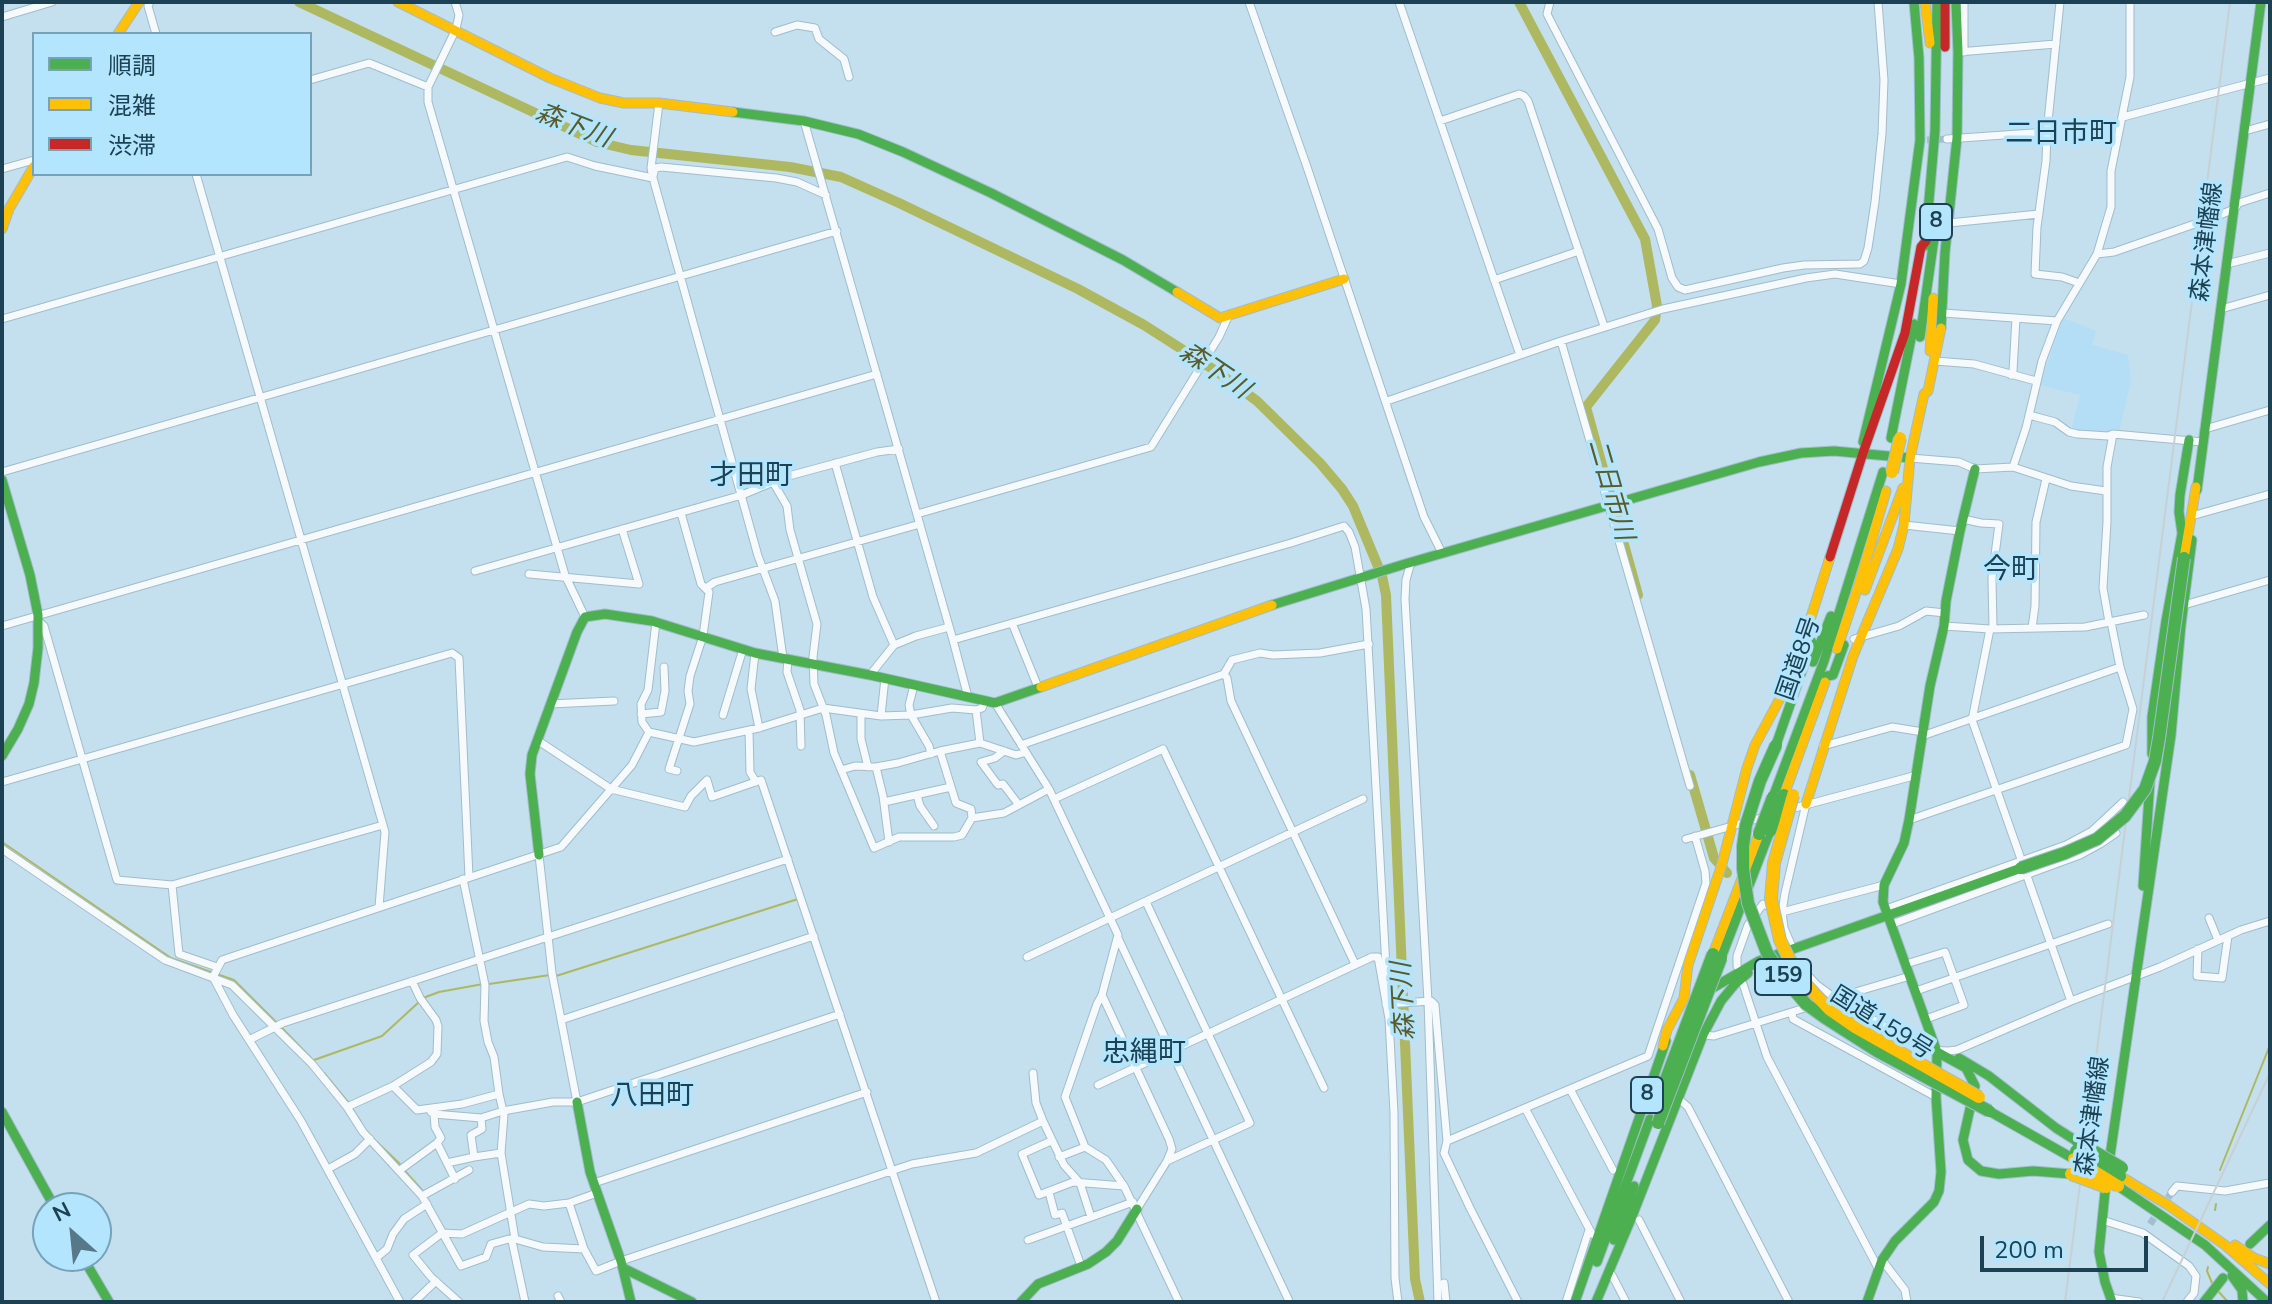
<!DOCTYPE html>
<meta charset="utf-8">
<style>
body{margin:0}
#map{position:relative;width:2272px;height:1304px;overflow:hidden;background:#c4dfee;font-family:"Nunito Sans","Noto Sans JP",sans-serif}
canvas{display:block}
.frame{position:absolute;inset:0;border:4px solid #1b4152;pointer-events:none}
.legend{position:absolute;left:32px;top:32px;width:280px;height:144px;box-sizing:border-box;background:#b3e5ff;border:2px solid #76a3ba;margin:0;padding:10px 14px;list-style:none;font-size:24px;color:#1b4152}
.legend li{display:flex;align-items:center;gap:16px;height:40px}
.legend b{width:40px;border:2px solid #76a3ba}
.north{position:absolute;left:32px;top:1192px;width:80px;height:80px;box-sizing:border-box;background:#b3e5ff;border:2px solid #76a3ba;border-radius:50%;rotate:333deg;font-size:22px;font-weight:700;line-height:32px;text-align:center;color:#1b4152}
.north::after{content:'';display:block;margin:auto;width:28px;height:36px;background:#567889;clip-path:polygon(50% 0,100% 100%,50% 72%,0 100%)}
.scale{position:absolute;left:1980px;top:1236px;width:168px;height:36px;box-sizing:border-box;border:4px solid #1b4152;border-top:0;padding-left:10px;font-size:24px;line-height:28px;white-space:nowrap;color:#1b4152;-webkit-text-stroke:6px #b3e5ff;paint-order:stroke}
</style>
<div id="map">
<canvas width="2272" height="1304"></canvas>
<div class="frame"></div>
<ul class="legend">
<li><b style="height:10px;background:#4caf50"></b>順調</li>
<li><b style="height:10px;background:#ffc107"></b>混雑</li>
<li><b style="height:10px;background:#c62828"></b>渋滞</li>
</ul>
<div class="north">N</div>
<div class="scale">200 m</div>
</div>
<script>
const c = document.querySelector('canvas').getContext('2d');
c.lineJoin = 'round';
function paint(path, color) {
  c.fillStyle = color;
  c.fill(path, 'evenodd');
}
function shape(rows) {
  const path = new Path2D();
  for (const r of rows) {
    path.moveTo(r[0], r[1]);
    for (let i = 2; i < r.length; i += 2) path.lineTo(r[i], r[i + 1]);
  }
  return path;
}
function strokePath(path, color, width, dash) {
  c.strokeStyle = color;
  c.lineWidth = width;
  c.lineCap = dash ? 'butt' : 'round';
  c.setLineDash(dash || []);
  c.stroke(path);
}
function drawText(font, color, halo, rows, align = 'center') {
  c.font = font + ' "Nunito Sans","Noto Sans JP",sans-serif';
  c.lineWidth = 7;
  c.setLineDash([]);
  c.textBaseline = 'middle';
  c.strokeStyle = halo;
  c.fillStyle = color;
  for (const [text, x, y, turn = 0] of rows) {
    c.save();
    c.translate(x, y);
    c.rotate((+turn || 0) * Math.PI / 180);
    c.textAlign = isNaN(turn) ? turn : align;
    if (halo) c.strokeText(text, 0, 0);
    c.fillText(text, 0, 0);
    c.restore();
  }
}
const built = shape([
 [2063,318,2096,331,2092,345,2128,355,2131,381,2119,432,2107,435,2071,431,2080,395,2040,385]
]);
const stream = shape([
 [2,842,171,958,234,980,276,1022],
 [556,976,798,899],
 [489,984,550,975],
 [423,998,439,992,483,984],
 [280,1026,312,1059],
 [314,1060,382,1036,419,1002],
 [324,1073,348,1102],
 [351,1107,361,1122],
 [377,1142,401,1165],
 [2220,1170,2270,1045],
 [405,1171,422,1190],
 [2215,1210,2216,1204],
 [2208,1267,2207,1271,2212,1283],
 [2218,1291,2228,1302]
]);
const river = shape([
 [299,2,597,142,631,150,790,167,841,177,899,203,1078,289,1144,325,1219,373,1257,401,1320,463,1342,489,1353,506,1382,576,1386,595,1415,1279,1420,1302],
 [1519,2,1645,239,1657,306,1655,320,1586,407,1638,595],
 [1690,775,1714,858,1727,873]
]);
const streetTunnel = shape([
 [1927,140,1947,139],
 [2150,1224,2172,1192]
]);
const street = shape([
 [150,2,148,6,156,34],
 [455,2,459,15,456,29,428,87,428,102,565,575,585,617],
 [1249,2,1307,167,1424,517,1442,553],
 [1399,2,1520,355],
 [1550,2,1547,14,1658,229,1672,278,1678,287,1685,290,1783,268,1804,265,1860,264,1864,261,1868,248,1875,202,1882,134,1884,80,1878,2],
 [1964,2,1964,52],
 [2060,2,2047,132,2046,161,2037,227,2035,274,2062,277,2079,283],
 [2,17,52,2],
 [775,32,797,25,815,28,819,39,844,59,849,77],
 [1958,52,2056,44],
 [310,80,369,63,428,87],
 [659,103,651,168,653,178,758,556,775,601,783,658],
 [2123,117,2270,78],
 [804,121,953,640,968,697],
 [1440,121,1519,94,1524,96,1528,101,1604,326],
 [2245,131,2270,124],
 [1947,139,2047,132],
 [2,169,34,160],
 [196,174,385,832,379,907],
 [653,176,655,168,661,167,776,178,797,182,826,195],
 [1949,223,2039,214],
 [2097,254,2114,252,2215,217,2234,209,2239,203,2270,193],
 [2227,264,2270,253],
 [1494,280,1579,251],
 [2221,309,2270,295],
 [1943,313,2057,321],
 [2,319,567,157,595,166,653,178],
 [1561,341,1690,786],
 [1935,361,1974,364,2036,381],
 [2011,375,2013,371,2016,318],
 [1387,401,1561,341,1663,309,1806,278,1835,274,1901,284],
 [2029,415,2055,422,2069,432,2077,434,2108,436,2113,434,2203,442],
 [2205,429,2270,410],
 [1910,458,1959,462,1975,469,2013,467,2071,486,2106,491],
 [835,463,873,597,894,645],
 [2013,467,2026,428,2042,361,2057,321,2097,254,2111,207,2111,171,2130,77,2130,2],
 [2,472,837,231],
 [773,482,787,506,790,530,817,624,813,657,814,684,826,715,834,753,874,848,899,837,954,837,962,835,972,818],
 [917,514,1151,447,1219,337,1228,317],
 [2195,515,2270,494],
 [1963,519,1981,523,1999,524,1992,578,1993,629],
 [1904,525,1960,531],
 [1411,562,1406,580,1405,599,1428,1001,1438,1302],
 [475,571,742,495,785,477,877,452,899,449],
 [529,574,639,584,622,529],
 [706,588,715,582,920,524],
 [2184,605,2270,580],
 [38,621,44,626,117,880,172,885,383,825],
 [2109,622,2103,588,2107,522,2107,467,2113,434],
 [1012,623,1038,687],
 [2,626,877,374],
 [1944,626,1990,629,2085,627,2144,615],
 [2032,628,2035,606,2036,522,2046,479],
 [1990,629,1972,720,2071,1001],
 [1854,639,1899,626,1926,611,1945,613],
 [953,640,1291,543,1344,526,1349,532,1355,547,1366,609,1387,985,1386,1004],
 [755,653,751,689,759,728],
 [788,659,787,672,800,710,801,746],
 [1224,674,1227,678,1231,701,1355,964],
 [870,675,894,645,916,636,949,627],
 [914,685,909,705,911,715,929,746,931,754],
 [995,703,1049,789,1118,935,1102,995,1169,1139,1172,1149,1167,1161,1137,1209],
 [550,704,614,701],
 [976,710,980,743],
 [641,714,661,712,665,691,664,667],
 [861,714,861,739,868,767],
 [723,715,743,649],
 [881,716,885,678],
 [749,730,750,772,756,782],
 [649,732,642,722,641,704,648,690,656,622],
 [1922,736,2120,667],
 [537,740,611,789,685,807,691,796,707,780,712,797,761,780,936,1302],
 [1021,745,1224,674,1232,660,1260,653,1273,655,1320,653,1369,644],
 [1823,746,1892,727,1923,732],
 [940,751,956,803,971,809,972,818,1004,813,1049,789],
 [1004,751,995,758,981,762,998,785,1003,784,1019,805],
 [876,767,883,796,889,842],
 [841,770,855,766,876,767,898,763,940,751,980,743,1016,755,1026,752],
 [677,771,669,769,690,704,688,691,690,676,703,636,709,592,701,584,681,513],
 [2,782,452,653,459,658,469,877],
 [917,795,920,806,934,826],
 [1054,799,1163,749,1324,1088],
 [884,802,951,787],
 [1787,810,1917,775],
 [1909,820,2126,745,2133,709,2120,667,2111,622],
 [1686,839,1764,817],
 [2,849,165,960,232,985,312,1064,347,1107,363,1132,422,1196,461,1266,486,1257,491,1244,509,1239,512,1241],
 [539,855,552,973,577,1102],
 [463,879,485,985,484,1021,488,1042,494,1057,499,1094,504,1115,501,1153,515,1239,512,1241,525,1302],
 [172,885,179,954,217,967],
 [1146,902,1250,1123,1167,1161],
 [1886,909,2066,845,2092,831,2123,802],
 [2209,918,2218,940],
 [1892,924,2080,855,2100,844,2116,833],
 [1118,938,1289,1301],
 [1793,949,1784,928,1782,912,1785,893,1806,804],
 [2198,949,2197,976,2222,978,2228,936],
 [1027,957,1363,799],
 [1796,962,1817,985,1835,998,1927,1050,1948,1051,1957,1050,2071,1001,2160,967,2241,930,2270,921],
 [1906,964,1945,952,1964,1005,1926,1019],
 [1737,966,1737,956,1748,925,1763,904,1782,912,1884,885],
 [1743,984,1767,1057,1878,1268],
 [1916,991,2108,924],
 [1102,995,1097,1004,1065,1097,1085,1147,1106,1160,1124,1186,1179,1302],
 [1835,998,1910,976],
 [1386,1004,1431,1001,1435,1005,1447,1141,1444,1153,1470,1208,1518,1302],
 [1792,1013,1793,1019,1936,1097],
 [561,1020,814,936],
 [1703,1035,1714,1036,1808,1007],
 [249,1040,283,1023,788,859],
 [1033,1073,1036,1103,1043,1121,1064,1165,1080,1183,1091,1217],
 [1098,1085,1372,957,1378,957,1389,1019,1394,1113,1395,1278,1398,1302],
 [393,1086,417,1110,462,1104,499,1094],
 [1570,1089,1613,1170],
 [1679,1099,1688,1107,1789,1302],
 [347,1107,393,1086,431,1062,437,1054,438,1026,436,1020,420,998,412,981],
 [1525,1108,1592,1234,1597,1236],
 [434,1114,481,1118,503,1111,553,1102,577,1102,840,1014],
 [1051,1141,1022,1154,1039,1195,1073,1182,1124,1186],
 [1447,1141,1648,1056,1706,883,1705,871,1695,836],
 [437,1143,455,1179],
 [474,1157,471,1135,482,1129,481,1118],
 [1059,1157,1085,1147],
 [447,1163,474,1157,501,1153],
 [328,1169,355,1154,370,1139],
 [400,1170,437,1143,441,1138,435,1127,434,1114,431,1112],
 [594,1183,867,1092],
 [1049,1192,1055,1215,1062,1213,1081,1266],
 [2172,1192,2177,1186,2225,1191,2270,1183],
 [422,1196,469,1170],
 [569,1203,584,1249],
 [1639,1220,1681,1302],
 [2102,1220,2143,1233,2189,1266,2196,1276,2194,1293,2187,1302],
 [515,1239,543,1247,584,1249,596,1271,621,1261,912,1164,976,1153,1043,1121],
 [1028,1240,1133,1202],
 [376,1258,387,1249,393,1234,404,1219,427,1204],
 [1882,1260,1905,1290,1907,1302],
 [1607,1276,1612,1275,1626,1302],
 [1444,1283,1446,1302],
 [558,1296,561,1302],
 [2110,1298,2139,1302],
 [400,1302,301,1121,233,1015,213,977,222,960,561,847,632,765,649,732,694,742,759,728,823,708,881,716,911,715,952,708,976,710,982,708,985,701],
 [414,1302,436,1281],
 [459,1302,431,1277,413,1255,442,1233,462,1234,529,1204,544,1206,569,1203,597,1193],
 [1566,1302,1589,1230]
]);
const fast = shape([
 [733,112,804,121,858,134,903,152,991,193,1123,260,1177,292],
 [1925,246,1935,131,1937,2],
 [1941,328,1945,252,1957,138,1958,52,1956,2],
 [1920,337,1936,225],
 [1891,438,1914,324],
 [1863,442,1901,284,1920,140,1919,58,1914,2],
 [2,480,30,575,38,615,38,648,34,683,29,704,18,729,2,756],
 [2197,490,2261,2],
 [2182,533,2179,512,2180,495,2189,440],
 [1272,605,1405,564,1759,462,1801,453,1834,451,1910,458],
 [1813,662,1831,616],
 [1827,676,1833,675,1844,645],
 [1776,745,1812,642],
 [2152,754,2152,717,2166,621,2183,528],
 [1773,797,1824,661,1883,472],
 [539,855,530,774,532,755,577,632,585,617,605,614,652,621,755,653,870,675,995,703,1041,687],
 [2143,886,2150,781],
 [1721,958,1770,831],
 [1704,993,1759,961,2021,868],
 [1937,1052,1966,1068,1975,1086,1963,1140,1968,1160,1981,1171,1999,1174,2033,1171,2071,1174],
 [1959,1058,1989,1076,2056,1128,2078,1142],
 [577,1102,590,1172,621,1261,631,1302],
 [1989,1111,2074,1159],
 [2,1112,55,1208],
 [2109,1163,2171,735,2181,625,2192,540],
 [2106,1182,2099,1252,2105,1282,2112,1302],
 [2118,1186,2205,1245,2267,1302],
 [1614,1240,1634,1186],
 [2250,1244,2270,1225],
 [82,1256,109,1302],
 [1597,1262,1650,1119],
 [623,1268,692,1302],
 [2232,1276,2242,1290,2243,1302],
 [1021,1302,1038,1284,1088,1264,1106,1252,1117,1241,1137,1209],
 [1575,1302,1666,1041],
 [1596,1302,1631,1219,1703,1035,1721,1001,1735,984,1748,973],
 [1867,1302,1882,1260,1895,1241,1934,1202,1939,1191,1941,1172,1936,1097,1937,1052,1883,902,1884,885,1904,843,1909,820,1930,686,1944,626,1946,601,1960,531,1975,469],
 [2204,1302,2223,1278]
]);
const slow = shape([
 [398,2,550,78,600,98,624,103,659,103,733,112],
 [1925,2,1930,43],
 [118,34,139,2],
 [2,229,9,209,34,166],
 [1177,292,1220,318,1344,279],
 [1930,351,1933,298],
 [2184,558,2196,487],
 [1865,590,1903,488],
 [1837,649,1860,581,1886,491],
 [1041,687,1272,605],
 [1784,795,1825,682],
 [1806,804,1853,656,1898,549,1904,525,1910,458,1924,394,1928,391,1941,328],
 [1713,954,1759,834],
 [1663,1046,1667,1030,1684,998,1688,965,1722,864,1747,768,1755,745,1784,691,1799,655,1830,557],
 [2120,1176,2168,1205,2225,1245,2270,1284],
 [2235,1245,2254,1258,2270,1264]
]);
const jam = shape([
 [1945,2,1945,47],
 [1830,557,1863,453,1905,333,1921,247,1926,241]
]);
const rail = shape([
 [2065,1302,2230,2],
 [2162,1302,2270,1073]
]);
const fastBridge = shape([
 [1776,745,1760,781,1746,825,1743,846,1743,869,1748,903,1767,953,1787,982,1806,1004,1824,1017,1877,1051,1989,1111],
 [1770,831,1784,795],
 [1759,834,1773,797],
 [2021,868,2065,853,2097,839,2125,816,2145,789,2155,761,2159,738,2184,558],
 [1659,1098,1713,954],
 [1658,1123,1721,958],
 [2078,1142,2122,1168],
 [2076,1151,2120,1176]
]);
const slowBridge = shape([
 [1892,472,1900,438],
 [1793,795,1774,863,1771,899,1780,940,1797,975,1829,1009,1855,1027,1979,1097],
 [2074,1159,2118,1186],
 [2071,1174,2106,1187]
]);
const shields = [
 [1936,222,32],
 [1783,977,56],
 [1647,1095,32]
];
const shieldNames = [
 ["8",1936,222],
 ["159",1783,977],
 ["8",1647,1095]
];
const streetNames = [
 ["森本津幡線",2208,242,-83],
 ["国道8号",1800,659,-71],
 ["国道159号",1881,1024,32],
 ["森本津幡線",2094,1116,-82]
];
const waterNames = [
 ["森下川",573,127,21],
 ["森下川",1214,372,34],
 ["二日市川",1609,490,74],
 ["森下川",1405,1001,-93]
];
const quarterNames = [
 ["二日市町",2061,135],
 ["才田町",751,477],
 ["今町",2011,571],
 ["忠縄町",1144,1054],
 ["八田町",652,1097]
];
paint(built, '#b4def5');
strokePath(stream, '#aeb861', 2);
strokePath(river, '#aeb861', 10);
strokePath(streetTunnel, '#a2bfcf', 7, [7, 3.5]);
strokePath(street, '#a0bdcc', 9);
strokePath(fast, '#a0bdcc', 11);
strokePath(slow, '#a0bdcc', 11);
strokePath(jam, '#a0bdcc', 11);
strokePath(street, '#f6fafc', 7);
strokePath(fast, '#4caf50', 9);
strokePath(slow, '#ffc107', 9);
strokePath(jam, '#c62828', 9);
strokePath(rail, '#c7d1d5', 2);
strokePath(fastBridge, '#a0bdcc', 14, []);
strokePath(slowBridge, '#a0bdcc', 14, []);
strokePath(fastBridge, '#4caf50', 12);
strokePath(slowBridge, '#ffc107', 12);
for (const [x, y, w] of shields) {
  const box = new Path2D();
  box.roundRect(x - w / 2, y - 18, w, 36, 6);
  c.fillStyle = '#b3e5ff';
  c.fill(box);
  strokePath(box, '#1b4152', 2);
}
drawText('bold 22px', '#1b4152', null, shieldNames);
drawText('24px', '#1b4152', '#b3e5ff', streetNames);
drawText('italic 26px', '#595b2a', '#b3e5ff', waterNames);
drawText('28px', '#1b4152', '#b3e5ff', quarterNames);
</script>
